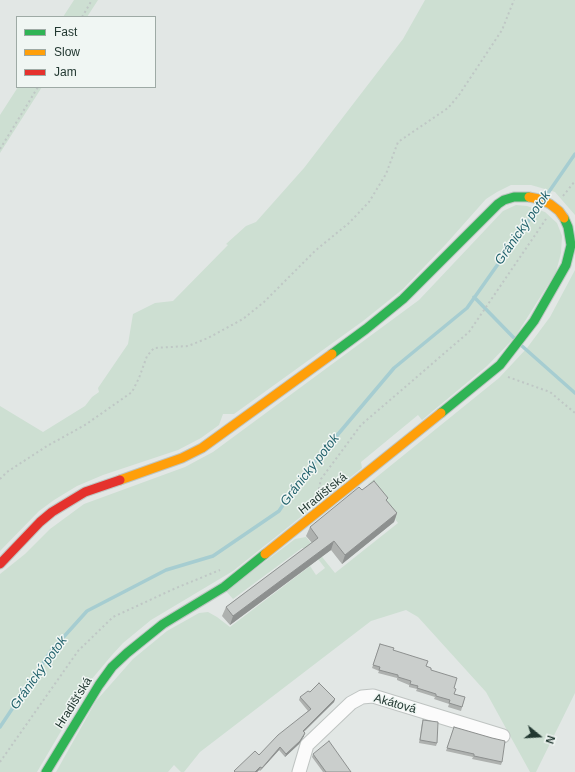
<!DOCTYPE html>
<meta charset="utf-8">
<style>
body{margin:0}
#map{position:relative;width:575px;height:772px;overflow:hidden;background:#e2e7e5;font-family:Arial,sans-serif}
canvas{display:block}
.legend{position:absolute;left:16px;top:16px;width:140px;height:72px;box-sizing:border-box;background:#f0f6f3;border:1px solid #9eaaa5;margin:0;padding:5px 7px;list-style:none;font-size:12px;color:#223831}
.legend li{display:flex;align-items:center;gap:8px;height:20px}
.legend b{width:20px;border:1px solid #9eaaa5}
.north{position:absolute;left:519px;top:716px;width:40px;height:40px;-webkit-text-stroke:3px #f0f6f3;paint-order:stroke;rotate:108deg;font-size:11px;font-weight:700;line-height:16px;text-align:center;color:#223831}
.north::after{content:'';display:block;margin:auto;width:14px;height:18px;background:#223831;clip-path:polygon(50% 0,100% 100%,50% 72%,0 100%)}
</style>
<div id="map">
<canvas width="575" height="772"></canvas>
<ul class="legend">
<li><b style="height:5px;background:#30b455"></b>Fast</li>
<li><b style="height:5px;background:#ff9f0a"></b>Slow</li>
<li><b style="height:5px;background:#e5322d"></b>Jam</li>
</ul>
<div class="north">N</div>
</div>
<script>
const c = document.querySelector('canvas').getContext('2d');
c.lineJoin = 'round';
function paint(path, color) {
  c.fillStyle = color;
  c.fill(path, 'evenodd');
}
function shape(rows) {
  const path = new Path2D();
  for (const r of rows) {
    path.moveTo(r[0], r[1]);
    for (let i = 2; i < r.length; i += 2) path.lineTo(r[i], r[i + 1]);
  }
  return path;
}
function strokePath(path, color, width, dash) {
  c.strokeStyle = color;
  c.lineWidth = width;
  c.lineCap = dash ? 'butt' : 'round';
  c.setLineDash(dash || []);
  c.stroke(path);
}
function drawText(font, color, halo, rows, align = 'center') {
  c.font = font + ' Arial,sans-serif';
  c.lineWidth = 3;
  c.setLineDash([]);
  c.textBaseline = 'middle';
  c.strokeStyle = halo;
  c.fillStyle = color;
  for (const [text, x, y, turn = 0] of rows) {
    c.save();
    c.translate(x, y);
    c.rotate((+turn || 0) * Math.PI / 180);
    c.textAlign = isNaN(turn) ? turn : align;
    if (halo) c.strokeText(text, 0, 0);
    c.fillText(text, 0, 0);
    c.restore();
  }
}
const green = shape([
 [74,0,98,0,87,17,63,17],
 [425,0,575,0,575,215,555,192,531,185,511,185,497,192,486,199,446,244,403,289,363,321,234,414,223,414,219,425,201,438,178,450,103,475,77,486,54,500,39,511,0,551,0,406,43,432,85,406,92,397,99,392,98,388,128,344,133,314,155,303,173,301,228,245,226,244,246,226,256,222,304,168,403,39],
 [18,87,42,87,0,153,0,115],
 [516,205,527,206,545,212,557,223,562,236,561,253,556,272,515,337,487,366,422,420,418,415,361,462,362,468,233,571,151,620,123,643,112,655,91,680,37,772,0,772,0,574,25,554,50,529,84,504,185,467,213,452,419,300,503,211],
 [575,270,575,693,536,772,530,772,486,692,418,617,406,610,371,621,200,752,184,772,181,772,174,765,168,772,56,772,96,701,133,659,167,631,199,613,208,612,217,617,230,627,310,566,316,575,325,568,311,550,302,548,233,599,226,591,295,539,306,537,335,573,398,523,368,484,499,378,527,348,550,317]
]);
const stream = shape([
 [546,196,575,154],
 [474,297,515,339],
 [522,346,575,393],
 [0,727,51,651,87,611,166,570,213,556,279,511,301,478,394,368,467,308,539,206]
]);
const path = shape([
 [82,17,92,0],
 [0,149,38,87],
 [563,196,575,181],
 [508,377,550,392,575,413],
 [0,479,7,472,47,446,85,425,132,392,139,378,147,356,154,348,188,346,208,338,243,319,264,302,316,250,349,223,369,202,386,174,398,142,448,108,459,95,502,30,514,0],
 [318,494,321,479,361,425,469,332,546,219],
 [0,762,78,651,113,617,176,588,220,570]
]);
const street = shape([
 [299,772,307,745,351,703,362,697,373,696,503,736]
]);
const fast = shape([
 [332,354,366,329,403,299,498,204,504,200,514,197,529,197],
 [441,413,500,365,534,321,566,265,571,245,568,227,564,218],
 [46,772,99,685,112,667,127,653,163,624,224,587,265,554]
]);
const slow = shape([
 [120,480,182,458,202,448,332,354],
 [265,554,441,413]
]);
const jam = shape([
 [0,564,40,522,52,512,85,492,120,480]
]);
const slowBridge = shape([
 [529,197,539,199,550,204,559,211,564,218]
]);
const wall = shape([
 [362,490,387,501,397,513,394,522,342,564,331,550,230,625,222,616,226,607,312,543,306,536,310,527],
 [380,644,426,666,454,688,454,694,465,697,461,711,448,707,449,704,434,699,435,697,416,691,417,689,409,687,409,685,397,680,397,678,378,673,379,671,372,668],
 [300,697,335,699,334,702,304,732,304,736,299,744,285,757,279,750,260,771,259,770,257,772,234,772,234,771,259,755,308,711,299,700],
 [423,720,437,743,436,746,419,743,422,723],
 [454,727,502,762,501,765,472,759,473,757,446,751],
 [313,754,351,772,323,772,312,757]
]);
const shadedWall = shape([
 [397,513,394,522,342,564,345,555],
 [334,541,331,550,230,625,233,616],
 [335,699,334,702,301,734,303,731],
 [305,733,304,736,299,744,285,757,286,754],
 [280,747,279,750,260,771,262,768],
 [260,767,259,770,257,772,255,772]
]);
const building = shape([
 [374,481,388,498,386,500,397,513,345,555,334,541,233,616,226,607,318,538,310,527,359,487,362,490,374,481],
 [380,644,394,648,393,650,428,661,426,666,431,668,431,670,457,678,454,688,456,689,454,694,465,697,462,707,449,703,450,700,436,696,436,694,417,688,418,686,410,684,411,681,398,677,398,675,379,670,380,667,373,665,380,644],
 [319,683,335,699,303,731,305,733,300,741,286,754,280,747,262,768,260,767,255,772,235,772,234,771,255,751,259,755,278,735,311,709,300,697,308,691,310,692,319,683],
 [423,720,438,722,437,743,420,740,423,720],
 [454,727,492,738,505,741,502,762,474,756,474,754,447,748,454,727],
 [329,741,351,772,326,772,313,754,329,741]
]);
const streetNames = [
 ["Hradišťská",323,494,-39],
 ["Hradišťská",74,703,-58],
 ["Akátová",395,704,16]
];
const waterNames = [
 ["Gránický potok",523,228,-55],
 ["Gránický potok",310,470,-52],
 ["Gránický potok",39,673,-54]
];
paint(green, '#cddfd2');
strokePath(stream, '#a6cdd1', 3.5);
strokePath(street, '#bfc4c2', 15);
strokePath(fast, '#bec5c2', 11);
strokePath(slow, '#bec5c2', 11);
strokePath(jam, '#bec5c2', 11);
strokePath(path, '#bfc7c5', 2, [2, 3]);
strokePath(street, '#fbfbfb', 13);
strokePath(fast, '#30b455', 9);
strokePath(slow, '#ff9f0a', 9);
strokePath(jam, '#e5322d', 9);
strokePath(slowBridge, '#bec5c2', 11, []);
strokePath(slowBridge, '#ff9f0a', 9);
paint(wall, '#aeb1af');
paint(shadedWall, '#8d908f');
paint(building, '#cacecc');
strokePath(building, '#8d908f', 1);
drawText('12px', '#223831', '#f0f6f3', streetNames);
drawText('italic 13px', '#23636d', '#f0f6f3', waterNames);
</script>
